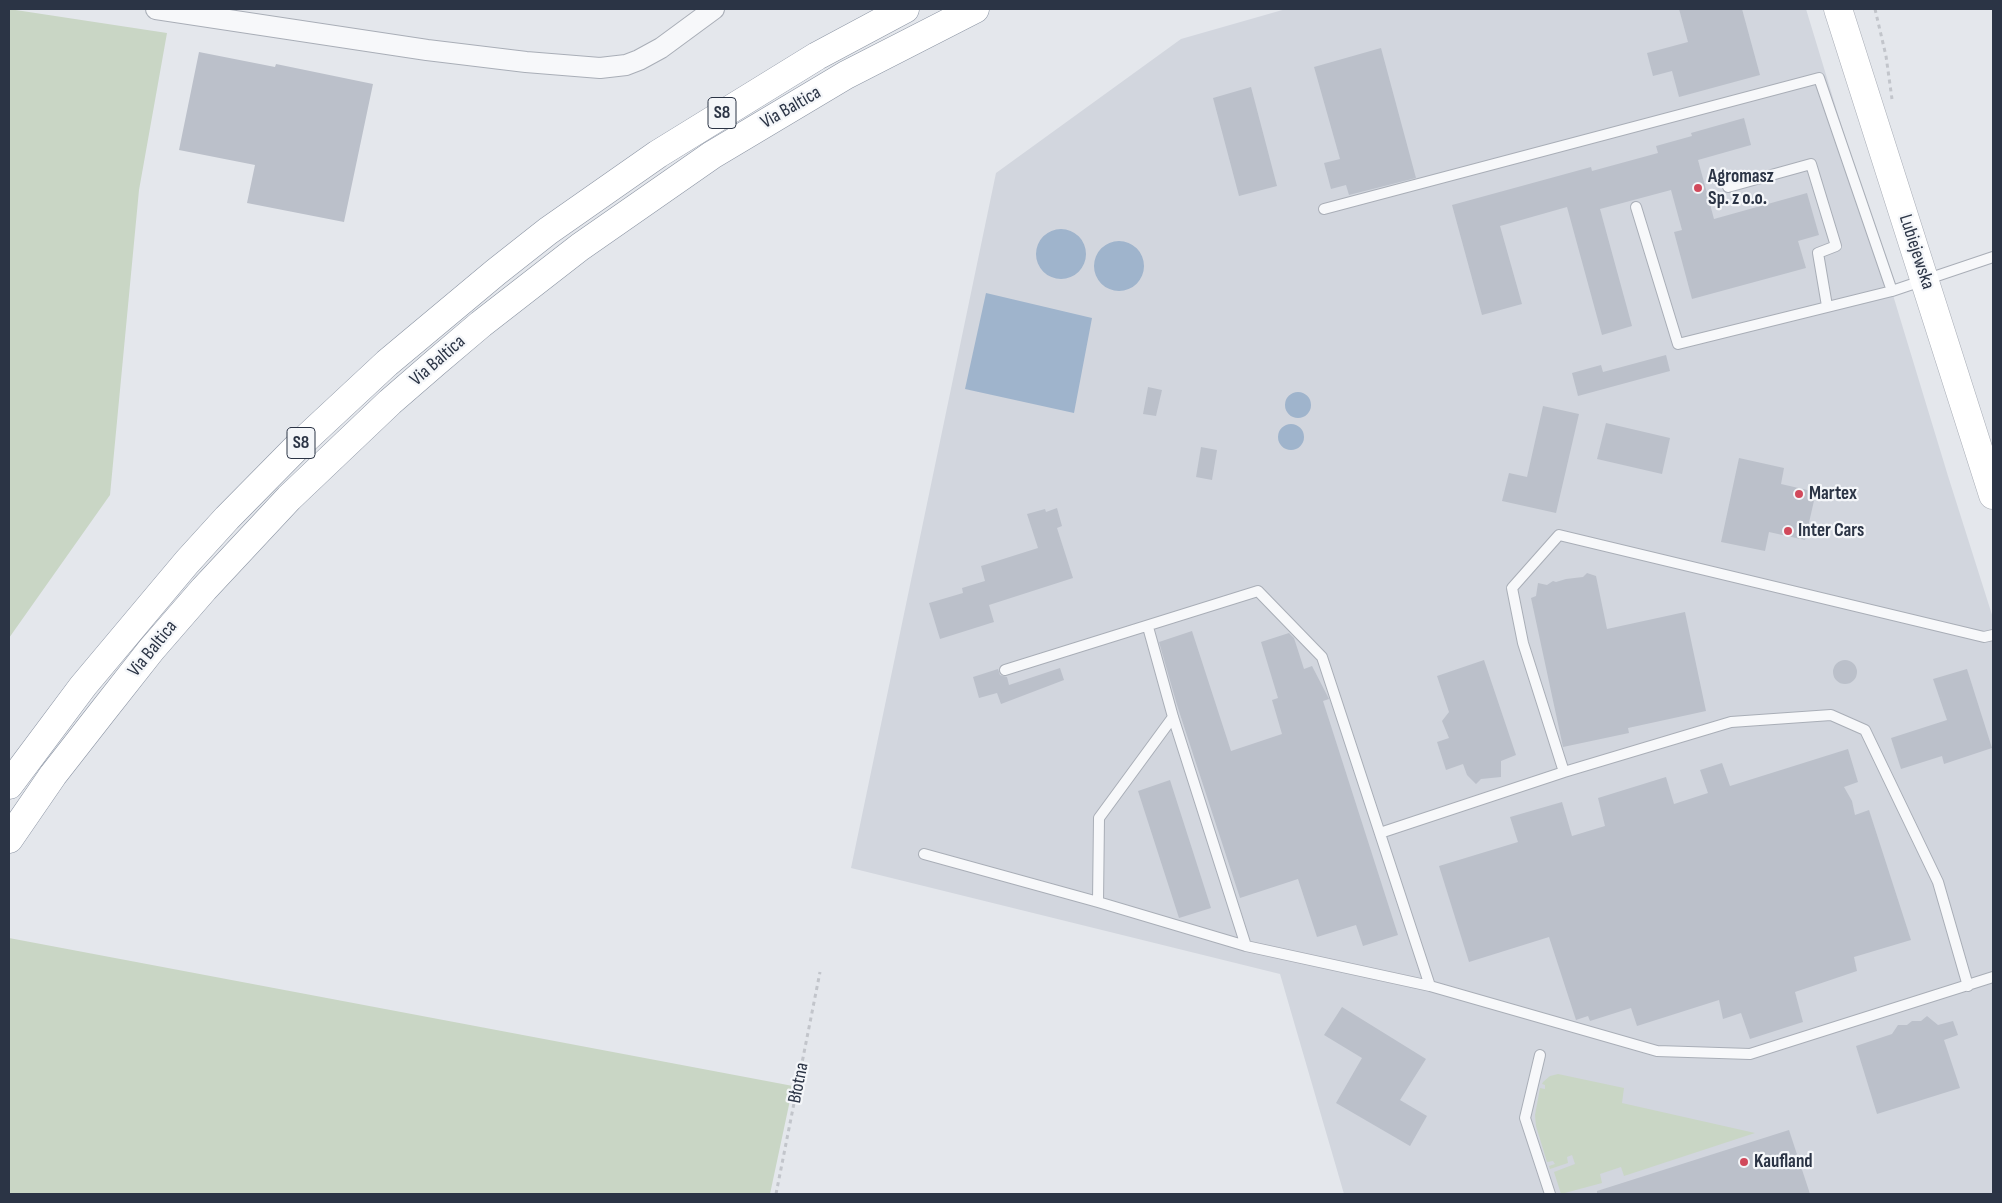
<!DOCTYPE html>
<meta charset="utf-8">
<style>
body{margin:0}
#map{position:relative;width:2002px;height:1203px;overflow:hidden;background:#e4e7ec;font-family:"Sofia Sans Condensed",sans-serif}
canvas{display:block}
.frame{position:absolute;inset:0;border:10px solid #2b3445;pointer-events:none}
</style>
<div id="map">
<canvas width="2002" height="1203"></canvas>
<div class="frame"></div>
</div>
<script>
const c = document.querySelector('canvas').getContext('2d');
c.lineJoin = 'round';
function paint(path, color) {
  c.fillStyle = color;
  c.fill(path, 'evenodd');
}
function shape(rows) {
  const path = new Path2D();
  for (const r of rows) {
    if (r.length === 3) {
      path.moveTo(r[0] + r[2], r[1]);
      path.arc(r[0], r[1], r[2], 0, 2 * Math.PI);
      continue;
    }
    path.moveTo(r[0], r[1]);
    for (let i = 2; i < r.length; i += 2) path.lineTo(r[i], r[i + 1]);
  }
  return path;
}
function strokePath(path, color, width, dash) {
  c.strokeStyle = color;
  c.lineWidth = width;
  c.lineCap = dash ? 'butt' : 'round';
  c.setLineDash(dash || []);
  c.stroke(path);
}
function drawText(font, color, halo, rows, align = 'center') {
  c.font = font + ' "Sofia Sans Condensed",sans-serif';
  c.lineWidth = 4.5;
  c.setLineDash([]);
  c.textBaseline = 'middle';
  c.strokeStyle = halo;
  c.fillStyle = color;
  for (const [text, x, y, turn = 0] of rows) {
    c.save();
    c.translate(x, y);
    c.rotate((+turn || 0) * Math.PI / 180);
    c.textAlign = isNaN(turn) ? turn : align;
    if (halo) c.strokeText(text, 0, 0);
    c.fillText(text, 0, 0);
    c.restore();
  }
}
const built = shape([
 [1286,9,1806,9,1948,476,1993,618,1993,1194,1344,1194,1280,974,851,868,996,173,1181,39]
]);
const green = shape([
 [9,9,167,33,139,190,110,495,9,638],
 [9,938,793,1086,770,1194,9,1194],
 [1558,1074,1624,1088,1622,1103,1755,1133,1624,1176,1621,1167,1600,1174,1602,1183,1561,1194,1554,1172,1575,1164,1572,1155,1567,1157,1568,1163,1550,1169,1549,1166,1555,1164,1553,1161,1547,1162,1536,1126,1535,1115,1540,1088,1545,1089,1545,1085,1542,1084,1543,1082,1550,1076]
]);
const water = shape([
 [1061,254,25],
 [1119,266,25],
 [986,293,1092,318,1074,413,965,389],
 [1298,405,13],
 [1291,437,13]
]);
const building = shape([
 [1679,9,1742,9,1760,75,1679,97,1672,71,1653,76,1647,53,1688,42],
 [1381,48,1416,178,1349,195,1346,185,1331,189,1324,163,1340,159,1314,67],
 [199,52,275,67,276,64,373,84,344,222,247,203,255,165,179,150],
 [1251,87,1277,186,1239,196,1213,98],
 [1744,118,1751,145,1698,160,1714,219,1807,193,1819,235,1798,241,1806,268,1692,299,1674,232,1682,230,1671,190,1600,209,1632,326,1602,335,1567,207,1500,226,1522,304,1482,315,1452,205,1591,167,1592,171,1658,153,1656,146,1692,136,1691,133],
 [1666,355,1670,371,1578,396,1572,373,1601,365,1603,372],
 [1148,387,1162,390,1156,416,1143,414],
 [1543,406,1579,414,1556,513,1502,501,1509,473,1527,477],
 [1606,423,1670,438,1662,474,1597,459],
 [1201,447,1217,450,1212,480,1196,477],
 [1739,458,1784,468,1781,484,1816,492,1805,540,1769,532,1765,551,1721,542],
 [1057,508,1062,526,1057,528,1073,578,989,605,994,622,940,639,929,603,963,593,962,588,985,581,981,566,1038,548,1027,514,1045,509,1046,512],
 [1587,573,1596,576,1607,629,1685,612,1706,711,1628,728,1629,733,1563,747,1531,598,1536,596,1538,583,1547,585,1553,581,1556,582,1566,579,1583,577],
 [1192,631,1231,751,1282,734,1272,700,1278,698,1261,642,1289,633,1294,638,1304,669,1312,666,1328,697,1329,699,1323,701,1398,935,1363,946,1356,925,1317,937,1298,879,1240,898,1177,705,1159,642],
 [1845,672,12],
 [1484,660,1516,755,1501,761,1501,777,1481,779,1476,784,1467,775,1463,764,1446,770,1437,742,1449,738,1442,721,1449,712,1437,676],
 [1060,668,1064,680,1001,704,997,693,979,698,973,677,998,669,1000,675,1007,677,1009,685],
 [1967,669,1992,748,1944,764,1942,756,1901,769,1891,738,1947,720,1933,679],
 [1848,749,1858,782,1844,787,1852,801,1855,815,1869,810,1911,940,1854,957,1857,971,1795,992,1803,1022,1750,1039,1741,1013,1723,1019,1719,1000,1637,1026,1631,1008,1590,1021,1588,1016,1576,1020,1549,937,1469,962,1439,866,1518,842,1510,817,1562,802,1572,836,1605,826,1598,798,1666,777,1674,804,1708,793,1700,770,1722,763,1730,786],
 [1170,780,1211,908,1179,918,1138,791],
 [1342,1007,1426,1059,1400,1100,1427,1116,1410,1146,1336,1103,1362,1058,1324,1035],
 [1927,1016,1938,1025,1953,1021,1958,1035,1944,1040,1960,1088,1877,1114,1856,1046,1892,1034,1898,1025,1907,1025,1912,1021,1921,1021],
 [1789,1130,1810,1194,1597,1194,1597,1191]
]);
const path = shape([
 [1875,9,1886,56,1892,99],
 [776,1194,820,972]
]);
const lane = shape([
 [1728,187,1811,164,1836,246,1818,253,1827,306],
 [1636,207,1678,344,1892,291,1993,257],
 [1324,209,1819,78,1892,291],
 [1148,627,1173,717,1246,946],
 [1005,670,1258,591,1322,657,1430,986],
 [1564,772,1523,643,1512,588,1559,535,1984,637,1993,635],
 [1380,833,1564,772,1731,722,1831,715,1865,730,1938,882,1968,986],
 [924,854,1098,902,1246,946,1430,986,1657,1051,1750,1054,1993,977],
 [1098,902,1099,818,1173,717],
 [1540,1055,1525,1118,1550,1194]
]);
const street = shape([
 [156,9,427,50,526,62,600,68,626,65,639,60,661,48,714,9]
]);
const secondary = shape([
 [1838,9,1993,495]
]);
const highway = shape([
 [9,785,83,686,187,562,227,518,300,444,387,363,496,272,548,231,658,154,817,56,905,9],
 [9,839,53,775,103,711,151,650,204,589,289,498,390,402,435,363,481,324,580,247,712,155,846,75,975,9]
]);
const markers = [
 [1698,188,5,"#d1495b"],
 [1799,494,5,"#d1495b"],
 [1788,531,5,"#d1495b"],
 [1744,1162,5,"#d1495b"]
];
const shields = [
 [722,113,28],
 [301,443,28]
];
const shieldNames = [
 ["S8",722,113],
 ["S8",301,443]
];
const streetNames = [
 ["Via Baltica",791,108,-30],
 ["Lubiejewska",1916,252,72],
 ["Via Baltica",438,361,-41],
 ["Via Baltica",153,649,-51],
 ["Błotna",799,1083,-79]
];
const poiNames = [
 ["Agromasz",1708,177],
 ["Sp. z o.o.",1708,199],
 ["Martex",1809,494],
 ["Inter Cars",1798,531],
 ["Kaufland",1754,1162]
];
paint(built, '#d2d6de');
paint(green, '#c9d6c5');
paint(water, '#9fb4cc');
paint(building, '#bbc0ca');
strokePath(lane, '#a9aeb7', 12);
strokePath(street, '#a9aeb7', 22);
strokePath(secondary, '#a9aeb7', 29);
strokePath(highway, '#8b94a3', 29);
strokePath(path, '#c2c5cb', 3, [4, 4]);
strokePath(lane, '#f7f8fa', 10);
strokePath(street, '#f7f8fa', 20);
strokePath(secondary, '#fff', 28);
strokePath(highway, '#fff', 28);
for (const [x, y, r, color] of markers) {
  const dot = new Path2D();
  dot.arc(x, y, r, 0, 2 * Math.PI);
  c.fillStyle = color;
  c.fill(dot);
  strokePath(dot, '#f4f6f9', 2);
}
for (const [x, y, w] of shields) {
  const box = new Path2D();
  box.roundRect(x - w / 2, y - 15.5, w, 31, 4);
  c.fillStyle = '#f4f6f9';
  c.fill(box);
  strokePath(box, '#2b3445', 1);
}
drawText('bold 18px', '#2b3445', null, shieldNames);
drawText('19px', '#2b3445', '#f4f6f9', streetNames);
drawText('bold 19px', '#2b3445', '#f4f6f9', poiNames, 'left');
</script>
